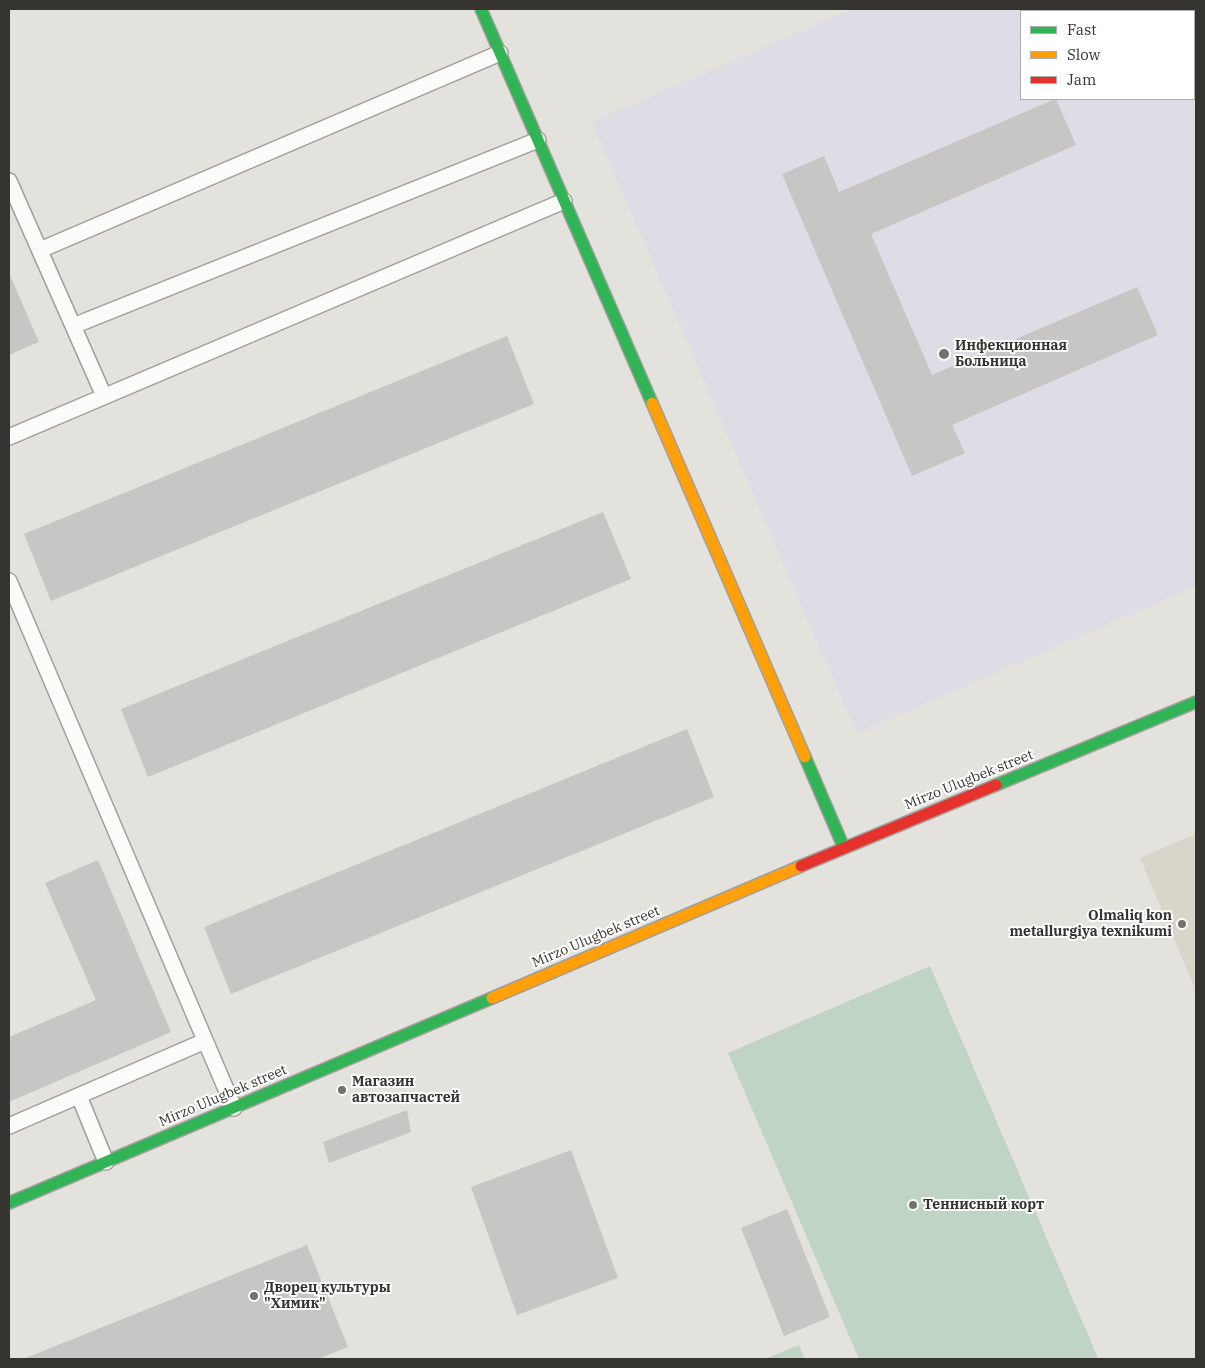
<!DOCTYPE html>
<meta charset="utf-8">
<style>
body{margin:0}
#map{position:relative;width:1205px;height:1368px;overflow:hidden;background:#e3e2dc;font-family:"IBM Plex Serif",serif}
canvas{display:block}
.frame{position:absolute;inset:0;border:10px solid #353430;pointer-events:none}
.legend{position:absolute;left:1020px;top:10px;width:175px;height:90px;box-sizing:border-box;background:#fff;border:1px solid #aeaeac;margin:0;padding:6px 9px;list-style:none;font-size:15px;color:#353430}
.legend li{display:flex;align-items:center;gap:10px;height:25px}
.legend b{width:25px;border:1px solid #aeaeac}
</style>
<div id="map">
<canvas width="1205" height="1368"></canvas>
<div class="frame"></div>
<ul class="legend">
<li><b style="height:6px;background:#30b455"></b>Fast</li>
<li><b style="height:6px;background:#ff9f0a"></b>Slow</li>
<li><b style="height:6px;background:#e5322d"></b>Jam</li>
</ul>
</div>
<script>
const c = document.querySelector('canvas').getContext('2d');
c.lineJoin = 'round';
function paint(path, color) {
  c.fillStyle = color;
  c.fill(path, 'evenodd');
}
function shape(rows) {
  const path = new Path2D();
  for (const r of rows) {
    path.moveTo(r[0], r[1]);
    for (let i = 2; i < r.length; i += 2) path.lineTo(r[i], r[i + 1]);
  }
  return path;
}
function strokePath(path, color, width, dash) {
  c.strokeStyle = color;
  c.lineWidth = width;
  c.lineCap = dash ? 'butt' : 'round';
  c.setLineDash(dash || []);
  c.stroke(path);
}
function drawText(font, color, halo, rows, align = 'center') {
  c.font = font + ' "IBM Plex Serif",serif';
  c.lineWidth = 4;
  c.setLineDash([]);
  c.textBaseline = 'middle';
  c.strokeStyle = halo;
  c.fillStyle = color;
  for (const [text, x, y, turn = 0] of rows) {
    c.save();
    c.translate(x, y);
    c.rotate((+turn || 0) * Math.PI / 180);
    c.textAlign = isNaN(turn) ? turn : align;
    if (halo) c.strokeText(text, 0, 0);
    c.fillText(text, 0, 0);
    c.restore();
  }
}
const built = shape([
 [1196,834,1196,991,1140,858]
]);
const medical = shape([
 [853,9,1196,9,1196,586,857,733,592,122],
 [1021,11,1194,11,1194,99,1021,99]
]);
const green = shape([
 [930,966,1098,1358,1094,1359,859,1359,728,1053],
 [799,1345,805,1359,765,1359]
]);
const building = shape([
 [1055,99,1056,99,1076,145,871,234,932,375,1137,287,1158,335,952,425,965,453,912,476,782,174,824,156,839,192],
 [9,273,39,342,9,355],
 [507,336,534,404,51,601,24,534],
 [603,512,631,579,148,777,121,709],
 [687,729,714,797,231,994,204,927],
 [98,860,171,1032,9,1102,9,1037,96,1000,45,883],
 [407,1110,411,1132,329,1163,323,1142],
 [571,1150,618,1278,517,1315,471,1187],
 [787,1209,830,1317,784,1336,741,1228],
 [307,1245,348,1347,318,1359,23,1359]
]);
const lane = shape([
 [9,181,104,396],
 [40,250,500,53],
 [73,326,538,140],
 [9,437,564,201],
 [9,581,234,1108],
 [79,1096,106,1162],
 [9,1126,205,1041]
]);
const fast = shape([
 [481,9,652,403],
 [805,757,844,848],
 [996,785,1196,702],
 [9,1203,492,998]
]);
const slow = shape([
 [652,403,805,757],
 [492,998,801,866]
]);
const jam = shape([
 [801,866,996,785]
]);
const markers = [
 [944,354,6,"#72716c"],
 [1182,924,5,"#72716c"],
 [342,1090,5,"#72716c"],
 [913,1205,5,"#72716c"],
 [254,1296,5,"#72716c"]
];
const poiNames = [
 ["Инфекционная",955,346],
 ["Больница",955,362],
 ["Olmaliq kon",1172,916,"right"],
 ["metallurgiya texnikumi",1172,932,"right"],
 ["Магазин",352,1082],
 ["автозапчастей",352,1098],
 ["Теннисный корт",923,1205],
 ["Дворец культуры",264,1288],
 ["\"Химик\"",264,1304]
];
const streetNames = [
 ["Mirzo Ulugbek street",969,780,-22],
 ["Mirzo Ulugbek street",596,937,-23],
 ["Mirzo Ulugbek street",223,1096,-23]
];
paint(built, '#d8d5ca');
paint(medical, '#dedce5');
paint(green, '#bfd4c5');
paint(building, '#c8c6c5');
strokePath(lane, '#a09f9b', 18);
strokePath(fast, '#a09f9b', 14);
strokePath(slow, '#a09f9b', 14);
strokePath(jam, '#a09f9b', 14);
strokePath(lane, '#fbfbfa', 15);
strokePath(fast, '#30b455', 11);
strokePath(slow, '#ff9f0a', 11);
strokePath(jam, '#e5322d', 11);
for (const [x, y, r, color] of markers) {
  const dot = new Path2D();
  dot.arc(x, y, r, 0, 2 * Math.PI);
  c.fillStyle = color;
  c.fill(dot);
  strokePath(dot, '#fff', 2);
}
drawText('bold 14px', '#353430', '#fff', poiNames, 'left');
drawText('14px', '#353430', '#fff', streetNames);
</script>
